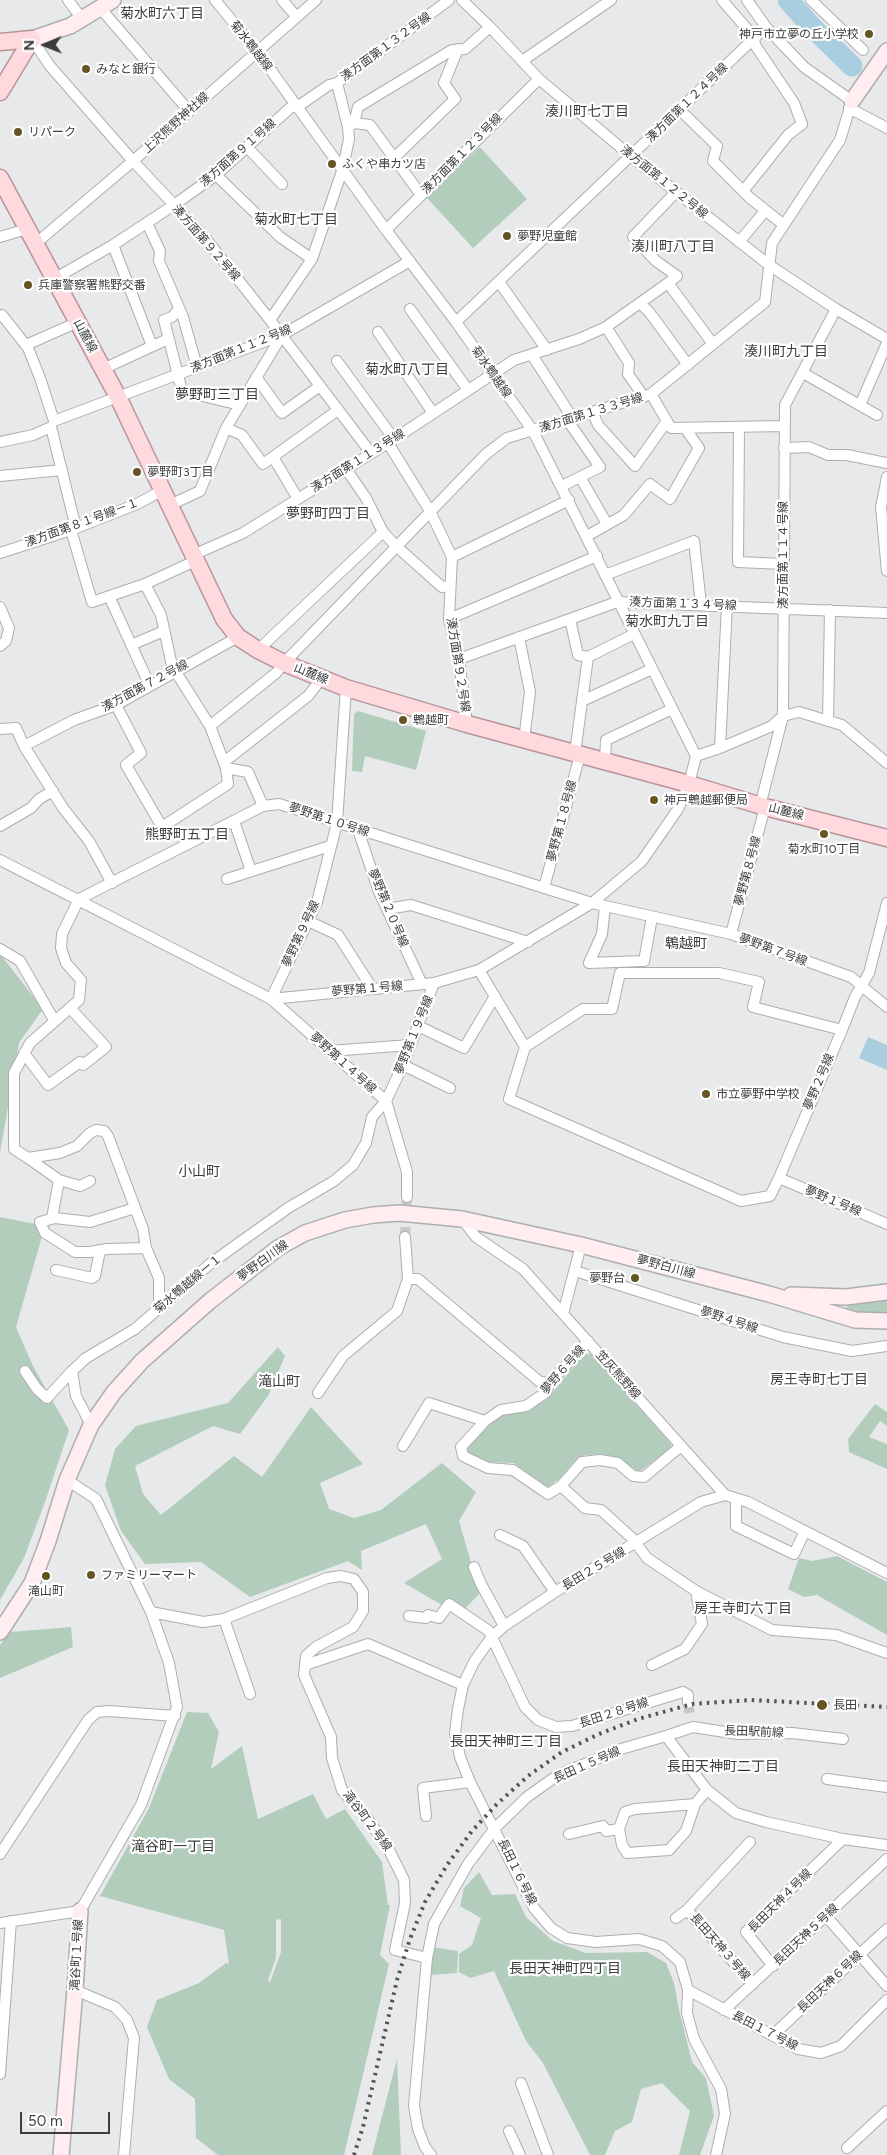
<!DOCTYPE html>
<meta charset="utf-8">
<style>
body{margin:0}
#map{position:relative;width:887px;height:2155px;overflow:hidden;background:#e8e9eb;font-family:Figtree,sans-serif}
canvas{display:block}
.north{position:absolute;left:20px;top:20px;width:50px;height:50px;-webkit-text-stroke:4px #fff;paint-order:stroke;rotate:269deg;font-size:14px;font-weight:700;line-height:20px;text-align:center;color:#3c3d3e}
.north::after{content:'';display:block;margin:auto;width:18px;height:22px;background:#3c3d3e;clip-path:polygon(50% 0,100% 100%,50% 72%,0 100%)}
.scale{position:absolute;left:20px;top:2112px;width:90px;height:22px;box-sizing:border-box;border:2px solid #3c3d3e;border-top:0;padding-left:6px;font-size:15px;line-height:18px;white-space:nowrap;color:#3c3d3e;-webkit-text-stroke:4px #fff;paint-order:stroke}
</style>
<div id="map">
<canvas width="887" height="2155"></canvas>
<div class="north">N</div>
<div class="scale">50 m</div>
</div>
<script>
const c = document.querySelector('canvas').getContext('2d');
c.lineJoin = 'round';
function paint(path, color) {
  c.fillStyle = color;
  c.fill(path, 'evenodd');
}
function shape(rows) {
  const path = new Path2D();
  for (const r of rows) {
    path.moveTo(r[0], r[1]);
    for (let i = 2; i < r.length; i += 2) path.lineTo(r[i], r[i + 1]);
  }
  return path;
}
function strokePath(path, color, width, dash) {
  c.strokeStyle = color;
  c.lineWidth = width;
  c.lineCap = dash ? 'butt' : 'round';
  c.setLineDash(dash || []);
  c.stroke(path);
}
function drawText(font, color, halo, rows, align = 'center') {
  c.font = font + ' Figtree,"Noto Sans JP",sans-serif';
  c.lineWidth = 4.5;
  c.setLineDash([]);
  c.textBaseline = 'middle';
  c.strokeStyle = halo;
  c.fillStyle = color;
  for (const [text, x, y, turn = 0] of rows) {
    c.save();
    c.translate(x, y);
    c.rotate((+turn || 0) * Math.PI / 180);
    c.textAlign = isNaN(turn) ? turn : align;
    if (halo) c.strokeText(text, 0, 0);
    c.fillText(text, 0, 0);
    c.restore();
  }
}
const green = shape([
 [480,147,527,199,473,248,426,197],
 [358,711,426,731,416,770,365,756,362,772,352,771,354,714],
 [0,954,43,1009,19,1043,0,1153],
 [0,1217,45,1226,16,1327,32,1364,69,1430,45,1502,24,1558,0,1600],
 [887,1300,887,1312,851,1312,846,1308,849,1305],
 [278,1347,285,1356,268,1396,240,1434,213,1426,135,1466,143,1494,161,1515,234,1456,262,1477,311,1407,363,1464,320,1483,329,1509,354,1518,381,1510,442,1463,476,1492,459,1521,480,1593,459,1615,404,1583,442,1559,426,1524,361,1551,362,1570,348,1561,250,1597,201,1562,145,1564,121,1531,105,1485,115,1449,136,1426,228,1403],
 [584,1354,592,1354,671,1444,671,1448,639,1472,618,1458,601,1454,584,1455,577,1458,560,1478,548,1487,514,1463,488,1462,468,1453,468,1448,484,1429,502,1415,527,1410,547,1399],
 [875,1404,887,1412,887,1426,880,1421,869,1437,887,1444,887,1469,849,1452,848,1439],
 [837,1556,887,1582,887,1635,817,1595,804,1597,788,1589,799,1558,812,1561],
 [71,1627,73,1647,0,1678,0,1645,10,1632],
 [187,1712,208,1713,219,1732,211,1769,242,1746,258,1819,313,1794,326,1819,345,1809,382,1862,388,1905,390,1905,380,1955,389,1964,344,2155,218,2155,196,2138,195,2099,169,2079,147,2027,157,2000,199,1983,226,1963,229,1964,224,1930,100,1896,149,1808],
 [281,1919,281,1952,270,1982,268,1980,276,1958,276,1920],
 [479,1872,492,1895,515,1894,526,1917,553,1941,586,1953,647,1952,666,1963,674,1983,679,2010,692,2062,706,2078,714,2116,700,2155,679,2155,690,2111,662,2083,641,2089,632,2122,615,2131,605,2155,590,2155,543,2063,526,2041,494,1971,470,1978,459,1972,459,1954,472,1945,481,1918,460,1906,464,1888],
 [431,1947,458,1951,457,1973,429,1975],
 [397,2059,401,2155,372,2155]
]);
const water = shape([
 [868,1037,887,1045,887,1070,859,1058]
]);
const river = shape([
 [788,0,811,26,852,66]
]);
const streetTunnel = shape([
 [405,1237,407,1197],
 [688,1703,690,1716]
]);
const street = shape([
 [68,0,82,19],
 [282,0,296,16],
 [462,0,490,27,539,79,632,157,769,265,836,309,887,339],
 [722,0,754,37,755,45,794,103,802,124,788,135,744,190],
 [811,0,863,50],
 [101,9,189,111],
 [32,39,50,66,133,161,206,239,270,320,371,453],
 [522,61,611,0],
 [849,108,887,128],
 [680,110,717,146,713,161,750,198,784,225],
 [354,123,358,107,452,50,465,49,490,27],
 [350,126,354,123,370,125,421,195],
 [247,147,282,184],
 [394,158,455,99,444,83,458,49],
 [216,175,280,237,312,259],
 [147,223,160,251,159,261,183,317,197,367],
 [386,230,539,79],
 [0,237,27,229],
 [739,242,765,211],
 [35,244,133,161,316,0],
 [113,245,152,346],
 [54,279,113,245,174,205,216,175,290,108,300,105,329,85,337,83],
 [499,282,547,350],
 [668,283,713,344],
 [640,303,650,313,688,365],
 [179,309,172,317,164,320,182,391,240,405],
 [410,309,468,390],
 [2,315,28,348,40,378,54,421],
 [270,320,312,259,343,168,349,139,348,127,337,83,449,0],
 [456,322,766,27],
 [606,327,629,363,628,374,644,397],
 [378,332,433,413],
 [26,345,78,322],
 [532,355,573,419],
 [337,361,394,439],
 [103,369,168,339],
 [803,373,877,415],
 [256,377,282,413,320,386],
 [651,394,671,428,784,426],
 [860,405,887,343],
 [593,413,598,425,635,466,667,421],
 [54,421,282,335,410,261],
 [51,427,76,528],
 [739,427,738,562,784,564],
 [226,428,242,435,263,464,338,410],
 [0,442,33,435,51,427],
 [388,443,430,511,452,557,449,619,459,659,467,724],
 [784,448,809,447,828,455,847,455,887,463],
 [273,457,298,499],
 [346,469,366,498,383,532,396,546,442,587,450,586],
 [0,476,62,470],
 [580,477,607,524],
 [887,477,881,507,887,571],
 [562,486,600,467,568,421],
 [170,505,200,491,226,428,282,335],
 [71,530,92,602,145,584,195,561],
 [587,536,624,515,650,484,670,499,699,448,685,428],
 [0,553,71,530,137,504,163,490],
 [193,555,243,533,388,443,514,360,579,339,606,327,668,283,677,276,656,261,633,237,676,192],
 [452,557,569,500],
 [605,575,694,541,701,604],
 [145,584,161,615,172,666,210,726,226,768,248,772,263,806],
 [109,596,150,686],
 [0,607,9,628,6,641,0,646],
 [449,619,597,556],
 [570,619,578,655,588,657],
 [519,637,530,692,524,740],
 [131,645,164,631],
 [258,650,383,532],
 [459,659,617,602,887,613],
 [346,688,337,823,317,902,271,999,386,1101,407,1172,407,1197],
 [582,701,652,669],
 [116,705,141,753,126,765,162,827,228,784,226,768],
 [783,716,799,712,842,725,887,763],
 [828,721,830,610],
 [210,726,276,673,284,663,486,454,507,438,651,394,765,302,772,243,840,140,852,101,804,67,766,27,747,0],
 [0,729,16,728,24,746,63,808,89,841,112,883],
 [24,746,74,720,116,705,238,637],
 [720,748,727,605],
 [575,753,588,657,634,634],
 [696,756,720,748,772,726,783,716],
 [605,761,606,740,672,709],
 [224,762,308,696,322,678],
 [760,806,783,716,785,405,836,309],
 [234,821,251,871],
 [0,826,31,808,39,799,53,791],
 [358,830,379,892,422,984],
 [0,860,271,999,434,983,479,970,592,903,642,861,678,809,689,784,696,756,533,431,456,322,386,230,257,51,215,0],
 [227,879,330,846],
 [544,888,580,755],
 [605,906,602,934,589,963,644,961,652,917],
 [387,909,411,905,528,942],
 [308,921,338,935,372,988],
 [731,934,765,807],
 [0,949,20,961,54,1020],
 [479,970,525,1047],
 [418,1026,464,1048,495,996],
 [842,1030,753,1007,759,982,719,973,620,973,612,1009,583,1009,525,1047,509,1099,741,1201,770,1196,779,1178,842,1030,855,997,869,973,887,903],
 [330,1051,410,1045],
 [24,1053,48,1085,80,1062,83,1065,106,1047,70,1008],
 [403,1065,450,1088],
 [28,1158,59,1180,52,1218],
 [779,1178,887,1224],
 [59,1180,80,1186,90,1181],
 [135,1208,90,1222,55,1218,40,1222,45,1233,75,1252,90,1252,107,1249,146,1248],
 [462,1219,476,1237,523,1269,725,1495],
 [56,1270,92,1278,95,1276,100,1250],
 [575,1271,783,1337,852,1351,887,1346],
 [408,1279,418,1279,540,1382,550,1383],
 [162,1306,159,1299,159,1278,146,1248,143,1229,108,1136,104,1131,96,1130,90,1133,77,1146,60,1153,28,1158,14,1149,14,1073,30,1043,79,1000,81,980,66,963,61,948,62,934,79,899,263,806,279,804,592,903,731,934,851,977,887,1007],
 [563,1314,581,1245],
 [588,1341,550,1383,545,1393,526,1406,501,1410,485,1421,461,1447,463,1456,488,1468,513,1470,548,1494,561,1486,582,1462,600,1460,618,1463,633,1476,644,1477,681,1446],
 [25,1371,37,1389,47,1398,72,1371],
 [318,1393,343,1356,397,1311,408,1279,405,1237],
 [91,1425,76,1396,72,1371,86,1358,135,1329,211,1263,288,1208,334,1181,353,1165,366,1143,372,1117,386,1101,403,1065,434,983],
 [403,1446,429,1403,485,1421],
 [561,1486,585,1508,601,1510,632,1538,647,1558,696,1591,772,1630,836,1635,887,1653],
 [736,1499,736,1526,794,1554,805,1531],
 [500,1535,523,1546,555,1592],
 [474,1567,481,1584,504,1626],
 [151,1612,203,1622,224,1619,327,1578,341,1576,354,1579,363,1592,363,1611,353,1627,316,1647,306,1656,304,1675,331,1737,332,1758,342,1790,367,1818,388,1848,404,1880,405,1903,395,1950,427,1958],
 [409,1616,426,1618,428,1615,439,1618,449,1604,489,1631,525,1707,538,1720,556,1727,572,1726,683,1692,688,1695,688,1703],
 [224,1619,250,1694],
 [305,1665,368,1644,463,1685],
 [652,1665,685,1649,702,1624,696,1591],
 [666,1736,693,1727,738,1734,792,1733,843,1739],
 [827,1779,887,1787],
 [695,1804,635,1809,625,1812,619,1829,622,1845,627,1853,669,1850,686,1831,695,1804,707,1790],
 [426,1816,423,1788,470,1782],
 [569,1834,603,1826,606,1831,619,1829],
 [0,1854,88,1720,97,1712,109,1711,175,1716],
 [687,1910,753,1984],
 [826,1916,887,1986],
 [676,1918,687,1910,750,1842],
 [0,1923,80,1911,141,1805,177,1707,169,1663,151,1612,96,1499,67,1480],
 [773,1966,746,1932,843,1839],
 [75,1990,115,2007,127,2020,134,2038,124,2155],
 [688,1990,798,2049,821,2053,841,2046,887,2000],
 [724,2010,887,1859],
 [773,2035,887,1929],
 [0,2074,11,1921],
 [521,2083,548,2155],
 [509,2131,520,2155],
 [847,2148,887,2111],
 [431,2155,425,2147,418,2129,414,2106,427,1958,434,1924,468,1864,495,1828,527,1797,558,1775,621,1749,666,1736,707,1790,736,1813,766,1822,843,1839,887,1845],
 [716,2155,725,2114,721,2089,694,2039,687,2013,688,1990,680,1962,662,1946,639,1939,596,1942,567,1938,551,1928,534,1908,470,1782,460,1757,455,1733,458,1709,463,1685,474,1662,491,1638,504,1626,555,1592,701,1502,725,1495,748,1502,887,1573]
]);
const secondary = shape([
 [32,39,70,26,113,0],
 [852,101,887,51],
 [791,1295,846,1297,887,1292],
 [0,1632,32,1583,48,1541,67,1480,91,1425,114,1392,142,1361,210,1301,278,1248,305,1233,345,1220,373,1215,399,1213,462,1219,581,1245,769,1294,855,1320,887,1321],
 [61,2155,75,1990,80,1911]
]);
const primary = shape([
 [0,42,32,39],
 [0,92,32,39],
 [0,178,118,397,224,619,238,637,258,650,284,663,346,688,467,724,689,784,765,807,887,838]
]);
const rail = shape([
 [354,2155,363,2127,397,1980,410,1939,425,1902,447,1865,472,1831,497,1804,528,1776,562,1752,599,1734,638,1719,692,1704,750,1700,887,1707]
]);
const markers = [
 [869,34,5,"#645522"],
 [86,69,5,"#645522"],
 [18,132,5,"#645522"],
 [332,164,5,"#645522"],
 [507,236,5,"#645522"],
 [28,285,5,"#645522"],
 [137,472,5,"#645522"],
 [403,720,5,"#645522"],
 [654,800,5,"#645522"],
 [824,834,5,"#645522"],
 [706,1094,5,"#645522"],
 [635,1278,5,"#645522"],
 [91,1575,5,"#645522"],
 [46,1576,5,"#645522"],
 [822,1705,6,"#645522"]
];
const poiNames = [
 ["神戸市立夢の丘小学校",859,34,"right"],
 ["みなと銀行",96,69],
 ["リパーク",28,132],
 ["ふくや串カツ店",342,164],
 ["夢野児童館",517,236],
 ["兵庫警察署熊野交番",38,285],
 ["夢野町3丁目",147,472],
 ["鵯越町",413,720],
 ["神戸鵯越郵便局",664,800],
 ["菊水町10丁目",824,849,"center"],
 ["市立夢野中学校",716,1094],
 ["夢野台",625,1278,"right"],
 ["ファミリーマート",101,1575],
 ["滝山町",46,1591,"center"],
 ["長田",833,1705]
];
const streetNames = [
 ["菊水鵯越線",251,46,52],
 ["湊方面第１３２号線",386,47,-36],
 ["湊方面第１２４号線",687,103,-44],
 ["上沢熊野神社線",176,123,-42],
 ["湊方面第９１号線",238,153,-41],
 ["湊方面第１２３号線",462,154,-45],
 ["湊方面第１２２号線",664,182,39],
 ["湊方面第９２号線",206,243,49],
 ["山麓線",85,336,62],
 ["湊方面第１１２号線",241,349,-22],
 ["菊水鵯越線",491,372,55],
 ["湊方面第１３３号線",591,413,-17],
 ["湊方面第１１３号線",358,461,-32],
 ["湊方面第８１号線－１",82,523,-20],
 ["湊方面第１１４号線",783,555,-90],
 ["湊方面第１３４号線",683,604,2],
 ["湊方面第９２号線",458,665,81],
 ["山麓線",311,674,22],
 ["湊方面第７２号線",145,686,-28],
 ["山麓線",786,812,14],
 ["夢野第１０号線",329,820,18],
 ["夢野第１８号線",562,821,-75],
 ["夢野第８号線",748,871,-75],
 ["夢野第２０号線",388,908,67],
 ["夢野第９号線",301,934,-65],
 ["夢野第７号線",773,950,20],
 ["夢野第１号線",367,989,-5],
 ["夢野第１９号線",414,1035,-68],
 ["夢野第１４号線",343,1063,42],
 ["夢野２号線",819,1082,-67],
 ["夢野１号線",833,1201,23],
 ["夢野白川線",263,1261,-36],
 ["夢野白川線",666,1267,15],
 ["菊水鵯越線ー１",188,1284,-40],
 ["夢野４号線",729,1320,18],
 ["夢野６号線",563,1370,-49],
 ["笠灰熊野線",618,1375,48],
 ["長田２５号線",594,1569,-31],
 ["長田２８号線",614,1713,-18],
 ["長田駅前線",754,1732,2],
 ["長田１５号線",587,1765,-24],
 ["滝谷町２号線",367,1821,53],
 ["長田１６号線",517,1872,64],
 ["長田天神４号線",780,1901,-45],
 ["長田天神５号線",806,1935,-43],
 ["長田天神３号線",720,1947,49],
 ["滝谷町１号線",77,1955,-87],
 ["長田天神６号線",830,1982,-43],
 ["長田１７号線",765,2031,27]
];
const neighbourhoodNames = [
 ["菊水町六丁目",162,14],
 ["湊川町七丁目",587,112],
 ["菊水町七丁目",296,220],
 ["湊川町八丁目",673,247],
 ["湊川町九丁目",786,352],
 ["菊水町八丁目",407,370],
 ["夢野町三丁目",217,395],
 ["夢野町四丁目",328,514],
 ["菊水町九丁目",667,622],
 ["熊野町五丁目",187,835],
 ["鵯越町",686,944],
 ["小山町",199,1172],
 ["房王寺町七丁目",819,1380],
 ["滝山町",279,1382],
 ["房王寺町六丁目",743,1609],
 ["長田天神町三丁目",506,1742],
 ["長田天神町二丁目",723,1767],
 ["滝谷町一丁目",173,1847],
 ["長田天神町四丁目",565,1969]
];
paint(green, '#b2cdbc');
paint(water, '#a9cee0');
strokePath(river, '#a9cee0', 21);
strokePath(streetTunnel, '#c6c7c8', 10, [10, 5]);
strokePath(street, '#adaeb0', 12);
strokePath(secondary, '#adaeb0', 18);
strokePath(primary, '#ba9399', 19);
strokePath(street, '#fff', 10);
strokePath(secondary, '#ffedef', 15);
strokePath(primary, '#fedadf', 16);
strokePath(rail, '#535455', 4, [2.5, 5]);
for (const [x, y, r, color] of markers) {
  const dot = new Path2D();
  dot.arc(x, y, r, 0, 2 * Math.PI);
  c.fillStyle = color;
  c.fill(dot);
  strokePath(dot, '#fff', 2);
}
drawText('12px', '#3c3d3e', '#fff', poiNames, 'left');
drawText('12px', '#3c3d3e', '#fff', streetNames);
drawText('14px', '#3c3d3e', '#fff', neighbourhoodNames);
</script>
